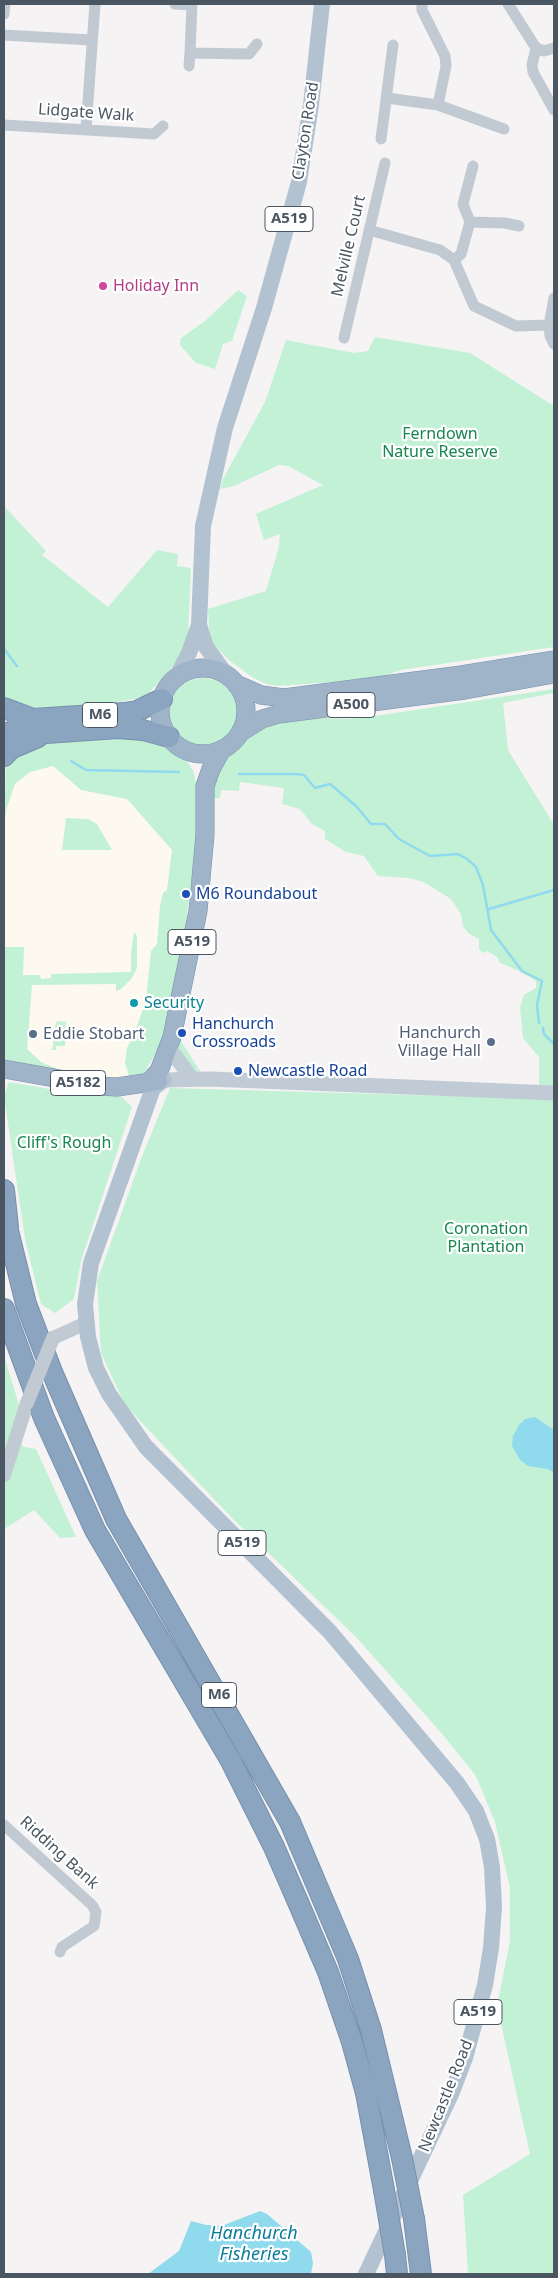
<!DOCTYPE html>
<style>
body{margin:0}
#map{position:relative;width:558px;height:2278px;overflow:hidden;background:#f5f3f3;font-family:"Noto Sans",sans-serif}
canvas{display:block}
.frame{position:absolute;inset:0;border:5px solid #4a5661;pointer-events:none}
</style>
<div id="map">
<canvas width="558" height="2278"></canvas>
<div class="frame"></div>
</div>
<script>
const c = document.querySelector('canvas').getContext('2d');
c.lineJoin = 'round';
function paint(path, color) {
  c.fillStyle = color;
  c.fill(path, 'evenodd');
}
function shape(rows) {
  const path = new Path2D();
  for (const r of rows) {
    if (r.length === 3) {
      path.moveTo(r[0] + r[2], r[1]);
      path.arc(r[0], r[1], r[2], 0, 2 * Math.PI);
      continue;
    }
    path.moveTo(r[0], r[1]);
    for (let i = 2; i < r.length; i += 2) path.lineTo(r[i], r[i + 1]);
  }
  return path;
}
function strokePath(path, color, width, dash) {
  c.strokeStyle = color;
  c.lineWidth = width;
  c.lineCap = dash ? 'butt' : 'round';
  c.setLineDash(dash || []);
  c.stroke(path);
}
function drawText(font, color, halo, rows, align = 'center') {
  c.font = font + ' "Noto Sans",sans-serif';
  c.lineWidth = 4.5;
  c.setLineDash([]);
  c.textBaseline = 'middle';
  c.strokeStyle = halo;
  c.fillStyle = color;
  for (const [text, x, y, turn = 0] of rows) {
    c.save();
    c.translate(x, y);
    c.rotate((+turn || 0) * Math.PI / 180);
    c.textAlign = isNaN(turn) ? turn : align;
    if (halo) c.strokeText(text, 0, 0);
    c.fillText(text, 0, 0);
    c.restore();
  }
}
const commercial = shape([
 [53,766,81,790,127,799,172,850,159,954,129,1076,134,1080,102,1080,106,1076,64,1072,41,1062,27,1049,22,975,23,947,4,947,4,829,6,810,15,784,30,772]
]);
const green = shape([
 [238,290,247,296,232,341,223,344,215,369,196,363,180,345,181,338,205,321],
 [375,337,470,353,554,406,554,647,401,670,374,679,278,686,266,684,252,677,230,661,212,643,209,629,208,609,266,591,279,547,280,534,264,540,256,514,323,485,288,466,279,465,234,486,220,489,223,479,265,402,286,340,354,353,368,351],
 [4,506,46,551,42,555,108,607,157,550,178,554,177,566,191,568,188,635,178,660,149,693,143,697,118,702,38,708,22,706,4,696],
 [203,712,34],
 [554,689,554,693,503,703,508,750,554,825,554,2274,468,2274,463,2195,530,2154,497,2006,510,1941,510,1888,495,1822,476,1776,444,1736,356,1637,232,1518,125,1405,101,1353,97,1281,141,1159,170,1088,549,1099,539,1084,539,1057,523,1038,520,1007,524,995,536,988,536,981,517,970,500,963,497,957,487,951,483,953,479,949,479,939,468,933,463,926,461,914,451,899,424,882,409,878,378,876,364,856,346,852,325,839,325,831,312,824,300,809,282,804,284,788,240,782,239,791,221,790,220,798,211,798,212,780,221,762,249,737,268,725,319,718,347,719,375,716],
 [116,736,152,740,185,759,193,770,197,788,196,839,192,875,184,939,169,1015,159,1047,143,1075,129,1076,125,1063,127,1048,134,1035,146,1000,151,951,157,944,160,906,163,893,167,890,172,850,127,799,81,790,53,766,30,772,15,784,6,810,4,829,6,765,17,756,45,743],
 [66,818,88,819,97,824,112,850,62,850],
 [134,932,137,936,137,968,132,978,121,989,116,991,116,984,32,985,27,1049,41,1062,64,1072,43,1072,4,1060,4,947,24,947,23,975,40,975,41,979,51,978,51,974,131,972,131,953],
 [57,1021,66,1022,65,1046,56,1046,56,1050,51,1050,53,1047,54,1033,52,1034],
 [180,1040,202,1074,197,1074,178,1048],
 [9,1082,61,1091,120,1095,132,1107,81,1261,74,1299,55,1313,41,1304,25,1239,4,1096],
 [4,1356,20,1408,10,1434,24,1447,36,1449,76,1537,60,1538,34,1510,4,1529]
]);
const water = shape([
 [535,1417,554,1430,554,1473,548,1469,528,1466,520,1460,512,1446,513,1436,519,1425,525,1419],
 [260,2211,267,2214,311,2252,313,2263,311,2274,148,2274,179,2251,191,2221,206,2225,224,2225]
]);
const stream = shape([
 [4,649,17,666],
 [71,761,86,770,179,772],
 [239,774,296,774,304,775,315,788,330,784,356,806,371,824,385,824,399,839,430,856,458,854,467,859,476,867,483,885,491,930,522,971,542,981,537,1005,539,1023],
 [489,909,554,890],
 [543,1028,544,1034,554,1044]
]);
const minor = shape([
 [175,4,192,5],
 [192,4,190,53,249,54,257,44],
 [422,4,422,10,445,56,446,66,438,105],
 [508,4,536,48,532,65,533,72,554,110],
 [4,14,5,4],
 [4,35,91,40],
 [536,48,544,51,554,48],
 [189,66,190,53],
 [387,98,438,105,504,129],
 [4,125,154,134,163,126],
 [86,129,95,4],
 [381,139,393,45],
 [470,222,505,223,519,226],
 [369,230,440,250,454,260,474,306,516,326,549,325],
 [454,260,461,254,470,222,463,204,473,166],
 [554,298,549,325,550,336,554,344],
 [344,338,385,163],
 [4,1825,92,1905,96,1912,94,1926,62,1947,60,1952]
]);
const tertiary = shape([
 [53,1338,86,1323],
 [4,1475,27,1403]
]);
const secondary = shape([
 [173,1053,192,1079],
 [164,1080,210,1079,554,1093]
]);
const primary = shape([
 [199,625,206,647,228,677],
 [176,678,189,653,199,625,203,526,225,428,264,308,299,182,311,105,322,4],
 [164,1080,153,1088,91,1263,85,1304,88,1337,96,1368,109,1394,146,1447,330,1632,457,1783,476,1811,487,1839,492,1867,494,1907,491,1948,485,1985,465,2058,452,2092,366,2274]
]);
const trunk = shape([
 [203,711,43],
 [236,684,261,695,284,698,461,675,554,660],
 [241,732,262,719,279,714,465,690,554,674],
 [4,1069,99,1086,117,1087,158,1081],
 [148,1083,159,1071,172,1037,198,911,205,835,205,786,211,769,222,749]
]);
const motorway = shape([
 [4,708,33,719],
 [18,720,124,713,137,711,162,699],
 [4,733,46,733,118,728,143,730,169,737],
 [4,756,12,748,38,737],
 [4,1190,8,1227],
 [4,1214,26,1304,52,1372,116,1519,290,1822,348,1959,371,2030,402,2158],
 [4,1309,44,1418,95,1530,231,1761,274,1847,298,1902,328,1972,352,2042,366,2093,384,2190],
 [414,2219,421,2274],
 [395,2255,397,2274]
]);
const tertiaryBridge = shape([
 [27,1403,53,1338]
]);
const motorwayBridge = shape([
 [402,2158,414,2219],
 [384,2190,395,2255]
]);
const markers = [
 [103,286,5,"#d1479c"],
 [186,894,5,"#1a4fb4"],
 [134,1003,5,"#0f9aa8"],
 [182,1033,5,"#1a4fb4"],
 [33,1034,5,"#5c6f8a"],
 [491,1042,5,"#5c6f8a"],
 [238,1071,5,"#1a4fb4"]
];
const shields = [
 [289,219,48],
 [351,705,48],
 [100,715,35],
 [192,942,48],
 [78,1083,55],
 [242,1543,48],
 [219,1695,35],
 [478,2012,48]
];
const shieldNames = [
 ["A519",289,219],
 ["A500",351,705],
 ["M6",100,715],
 ["A519",192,942],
 ["A5182",78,1083],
 ["A519",242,1543],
 ["M6",219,1695],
 ["A519",478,2012]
];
const streetNames = [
 ["Lidgate Walk",86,113,4],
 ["Clayton Road",306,131,-81],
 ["Melville Court",349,246,-77],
 ["Ridding Bank",59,1853,42],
 ["Newcastle Road",446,2096,-68]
];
const hotelNames = [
 ["Holiday Inn",113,286]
];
const parkNames = [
 ["Ferndown",440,434],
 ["Nature Reserve",440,452],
 ["Cliff's Rough",64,1143],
 ["Coronation",486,1229],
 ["Plantation",486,1247]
];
const transitNames = [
 ["M6 Roundabout",196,894],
 ["Hanchurch",192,1024],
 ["Crossroads",192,1042],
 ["Newcastle Road",248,1071]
];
const cultureNames = [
 ["Security",144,1003]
];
const serviceNames = [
 ["Hanchurch",481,1033],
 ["Village Hall",481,1051],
 ["Eddie Stobart",43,1034,"left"]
];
const waterNames = [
 ["Hanchurch",254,2234],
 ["Fisheries",254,2255]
];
paint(commercial, '#fdf9ef');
paint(green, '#c3f1d5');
paint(water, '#90daee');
strokePath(stream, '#90daee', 2.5);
strokePath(trunk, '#7690ad', 19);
strokePath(motorway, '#7690ad', 22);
strokePath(minor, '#c1cad2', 11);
strokePath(tertiary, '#c1cad2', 14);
strokePath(secondary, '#c1cbd6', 15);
strokePath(primary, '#b3c2d1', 16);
strokePath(trunk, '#9fb4c9', 18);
strokePath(motorway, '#8ba5c1', 20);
strokePath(motorwayBridge, '#7690ad', 22, []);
strokePath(tertiaryBridge, '#c1cad2', 14);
strokePath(motorwayBridge, '#8ba5c1', 20);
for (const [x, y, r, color] of markers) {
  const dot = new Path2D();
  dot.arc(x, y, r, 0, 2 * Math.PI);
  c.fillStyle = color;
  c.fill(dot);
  strokePath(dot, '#fff', 2);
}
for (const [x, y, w] of shields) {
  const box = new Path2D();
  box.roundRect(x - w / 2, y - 12.5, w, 25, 4);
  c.fillStyle = '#fff';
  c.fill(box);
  strokePath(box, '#4a5661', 1);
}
drawText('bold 15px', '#4a5661', null, shieldNames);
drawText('16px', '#4a5661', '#fff', streetNames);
drawText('16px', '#b23c85', '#fff', hotelNames, 'left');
drawText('16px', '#17864f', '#fff', parkNames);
drawText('16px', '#164399', '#fff', transitNames, 'left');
drawText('16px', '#0d838f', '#fff', cultureNames, 'left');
drawText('16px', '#4e5e75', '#fff', serviceNames, 'right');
drawText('italic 18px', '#0c7c9b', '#fff', waterNames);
</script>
